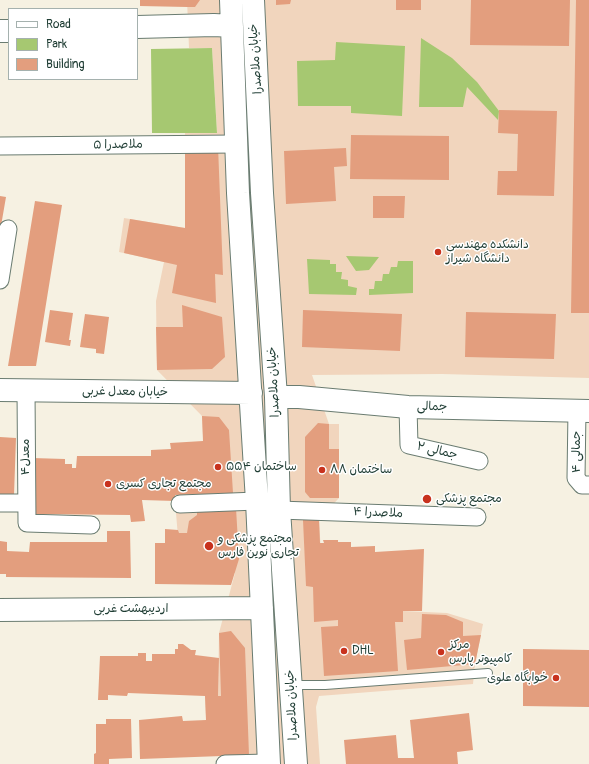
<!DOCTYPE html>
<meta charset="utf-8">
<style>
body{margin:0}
#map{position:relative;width:589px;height:764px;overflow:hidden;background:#f6f1e2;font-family:Pangolin,sans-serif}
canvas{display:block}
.legend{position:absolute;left:8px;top:8px;width:130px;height:72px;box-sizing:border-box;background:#fff;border:1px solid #a5b1ae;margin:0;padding:5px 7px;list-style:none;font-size:12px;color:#1f3d34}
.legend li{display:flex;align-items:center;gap:8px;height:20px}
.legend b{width:20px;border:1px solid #a5b1ae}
</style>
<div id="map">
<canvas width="589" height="764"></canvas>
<ul class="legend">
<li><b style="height:5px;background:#fff"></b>Road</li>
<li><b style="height:11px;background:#a6c871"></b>Park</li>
<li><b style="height:11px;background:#e39e7e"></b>Building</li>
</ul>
</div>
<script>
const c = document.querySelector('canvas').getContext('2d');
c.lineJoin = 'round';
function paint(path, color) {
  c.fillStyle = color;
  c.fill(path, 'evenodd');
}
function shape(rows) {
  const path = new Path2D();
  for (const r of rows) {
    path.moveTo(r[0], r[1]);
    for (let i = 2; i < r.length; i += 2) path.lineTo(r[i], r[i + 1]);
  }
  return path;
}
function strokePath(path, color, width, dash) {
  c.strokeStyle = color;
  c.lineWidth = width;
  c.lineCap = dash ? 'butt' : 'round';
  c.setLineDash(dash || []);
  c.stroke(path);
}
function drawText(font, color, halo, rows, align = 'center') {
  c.font = font + ' Pangolin,"Playpen Sans Arabic",sans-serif';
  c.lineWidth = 3;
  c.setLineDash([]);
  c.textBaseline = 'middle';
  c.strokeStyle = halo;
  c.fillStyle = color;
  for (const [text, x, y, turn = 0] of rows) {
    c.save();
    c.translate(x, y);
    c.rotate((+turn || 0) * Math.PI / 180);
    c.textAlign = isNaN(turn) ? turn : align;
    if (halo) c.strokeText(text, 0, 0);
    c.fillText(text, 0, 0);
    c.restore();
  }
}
const built = shape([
 [187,0,589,0,589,378,442,374,312,375,329,424,339,424,339,498,319,519,323,589,403,611,447,613,483,624,475,664,473,684,319,696,316,707,320,764,226,764,222,716,206,717,205,696,218,696,219,633,235,573,180,561,175,501,206,495,202,416,157,370,156,301,164,262,119,252,124,218,185,228,185,133,217,132,212,48,189,48]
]);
const green = shape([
 [421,38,452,58,477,82,499,111,498,120,467,87,463,107,419,107],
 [336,42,405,46,402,116,351,113,351,106,298,106,297,61,335,60],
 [212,48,217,133,152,133,151,49],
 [346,256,379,257,369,270,356,271],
 [307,259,330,260,330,264,336,264,336,272,342,272,341,279,348,280,348,286,357,288,356,295,309,294],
 [398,261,413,261,413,293,369,295,369,289,374,289,375,281,382,281,383,274,389,274,391,267,397,267]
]);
const building = shape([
 [140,0,200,0,195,7,187,7,140,6],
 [276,0,291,0,290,4,276,5],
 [396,0,421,0,421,10,396,10],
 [471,0,570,0,569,46,470,45],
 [576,0,589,0,589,313,571,313],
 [499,110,557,111,554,196,497,195,498,171,517,171,518,134,498,133],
 [351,135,449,136,449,180,350,179],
 [218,146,223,275,215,274,216,303,172,293,177,265,124,253,130,219,185,228,185,147],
 [346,148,347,166,334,167,336,201,286,204,284,151],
 [0,196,6,197,1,226,0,226],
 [373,196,405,196,404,218,373,218],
 [35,201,62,205,36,366,8,366],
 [182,305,222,317,225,357,212,369,157,370,156,327,183,327],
 [50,310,73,313,69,340,71,340,70,346,45,342],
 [303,310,402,314,400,351,302,347],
 [466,312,556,314,554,359,465,357],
 [85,314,109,317,104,354,96,353,96,349,80,347],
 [202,416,219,417,229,430,233,493,175,495,175,501,142,500,145,521,131,522,130,515,30,514,32,458,65,459,65,464,72,464,72,468,76,468,77,456,151,456,151,450,171,449,170,443,203,441],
 [318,423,329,424,329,449,339,449,339,498,310,498,305,492,305,437],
 [0,437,16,438,14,495,0,494],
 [236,508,239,559,231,585,155,584,155,543,165,543,165,529,178,530,179,533,187,533,189,521,197,515,197,512,210,512,210,509],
 [319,519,320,543,324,543,323,540,338,540,338,542,351,542,351,547,375,546,375,552,424,549,422,611,403,611,403,622,395,622,398,671,324,676,321,627,338,626,338,620,314,622,313,587,306,586,303,520],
 [107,531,130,531,131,578,6,577,6,574,0,574,0,541,7,542,7,551,29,552,30,542,107,542],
 [422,614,446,615,463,622,463,636,481,635,475,664,407,670,404,640,421,638],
 [231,631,245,648,249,755,140,759,139,720,182,716,183,721,206,720,205,696,128,693,127,696,108,695,108,700,98,700,100,656,138,656,138,653,146,653,146,661,152,661,152,654,175,654,175,649,178,649,178,644,183,644,191,650,196,650,195,655,219,658,218,696,221,696,219,633],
 [523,649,589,650,589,707,523,706],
 [469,713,473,750,457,752,458,764,346,764,344,740,396,735,398,758,414,758,410,720],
 [106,719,131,719,132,758,109,759,109,764,94,764,94,754,96,753,96,724,106,724]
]);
const lane = shape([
 [291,685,325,685,488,673]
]);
const street = shape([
 [0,146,236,144],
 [0,280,8,229],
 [26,390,27,523,91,525],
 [408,407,409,445,479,461],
 [577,410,576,478,582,485,589,485],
 [0,503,26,503],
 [180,504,257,501],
 [279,510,477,517],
 [225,764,269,763]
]);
const secondary = shape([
 [231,0,238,193,257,501,269,764],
 [253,0,262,193,276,397,279,510,296,764],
 [137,27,214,25,232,26],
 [0,31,9,31],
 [0,390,251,393],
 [276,397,299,397,408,407,589,411],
 [0,610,262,608]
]);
const markers = [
 [438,252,4,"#c8321e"],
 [218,467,4,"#c8321e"],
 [322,470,4,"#c8321e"],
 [108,484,4,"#c8321e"],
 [427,499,5,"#c8321e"],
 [209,546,5,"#c8321e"],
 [344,651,4,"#c8321e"],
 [441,652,4,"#c8321e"],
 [556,678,4,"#c8321e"]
];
const streetNames = [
 ["خیابان ملاصدرا",256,59,-94],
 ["۵ ملاصدرا",118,145,-1],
 ["خیابان ملاصدرا",274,382,-93],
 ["خیابان معدل غربی",125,392,1],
 ["جمالی",432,407,1],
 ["۲ جمالی",437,451,13],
 ["۴ جمالی",577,452,-90],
 ["معدل۴",26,457,-90],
 ["۴ ملاصدرا",378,513,2],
 ["اردیبهشت غربی",131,609],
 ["خیابان ملاصدرا",292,705,-93]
];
const poiNames = [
 ["دانشکده مهندسی",446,245],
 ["دانشگاه شیراز",446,259],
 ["ساختمان ۵۵۴",226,467],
 ["ساختمان ۸۸",330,470],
 ["مجتمع تجاری کسری",116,484],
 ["مجتمع پزشکی",436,499],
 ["مجتمع پزشکی و",218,539],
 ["تجاری نوین فارس",218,553],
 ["مرکز",449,645],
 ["کامپیوتر پارس",449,659],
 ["DHL",352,651],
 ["خوابگاه علوی",548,678,"right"]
];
paint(built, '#f1d5bd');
paint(green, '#a6c871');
paint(building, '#e39e7e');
strokePath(lane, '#6a7c71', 10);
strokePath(street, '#6a7c71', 19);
strokePath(secondary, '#6a7c71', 24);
strokePath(lane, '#fff', 8);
strokePath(street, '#fff', 17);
strokePath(secondary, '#fff', 22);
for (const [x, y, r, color] of markers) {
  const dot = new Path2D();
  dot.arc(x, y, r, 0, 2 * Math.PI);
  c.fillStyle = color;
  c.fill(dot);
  strokePath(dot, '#fff', 1.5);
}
drawText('12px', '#1f3d34', '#fff', streetNames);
drawText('12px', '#1f3d34', '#fff', poiNames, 'left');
</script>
